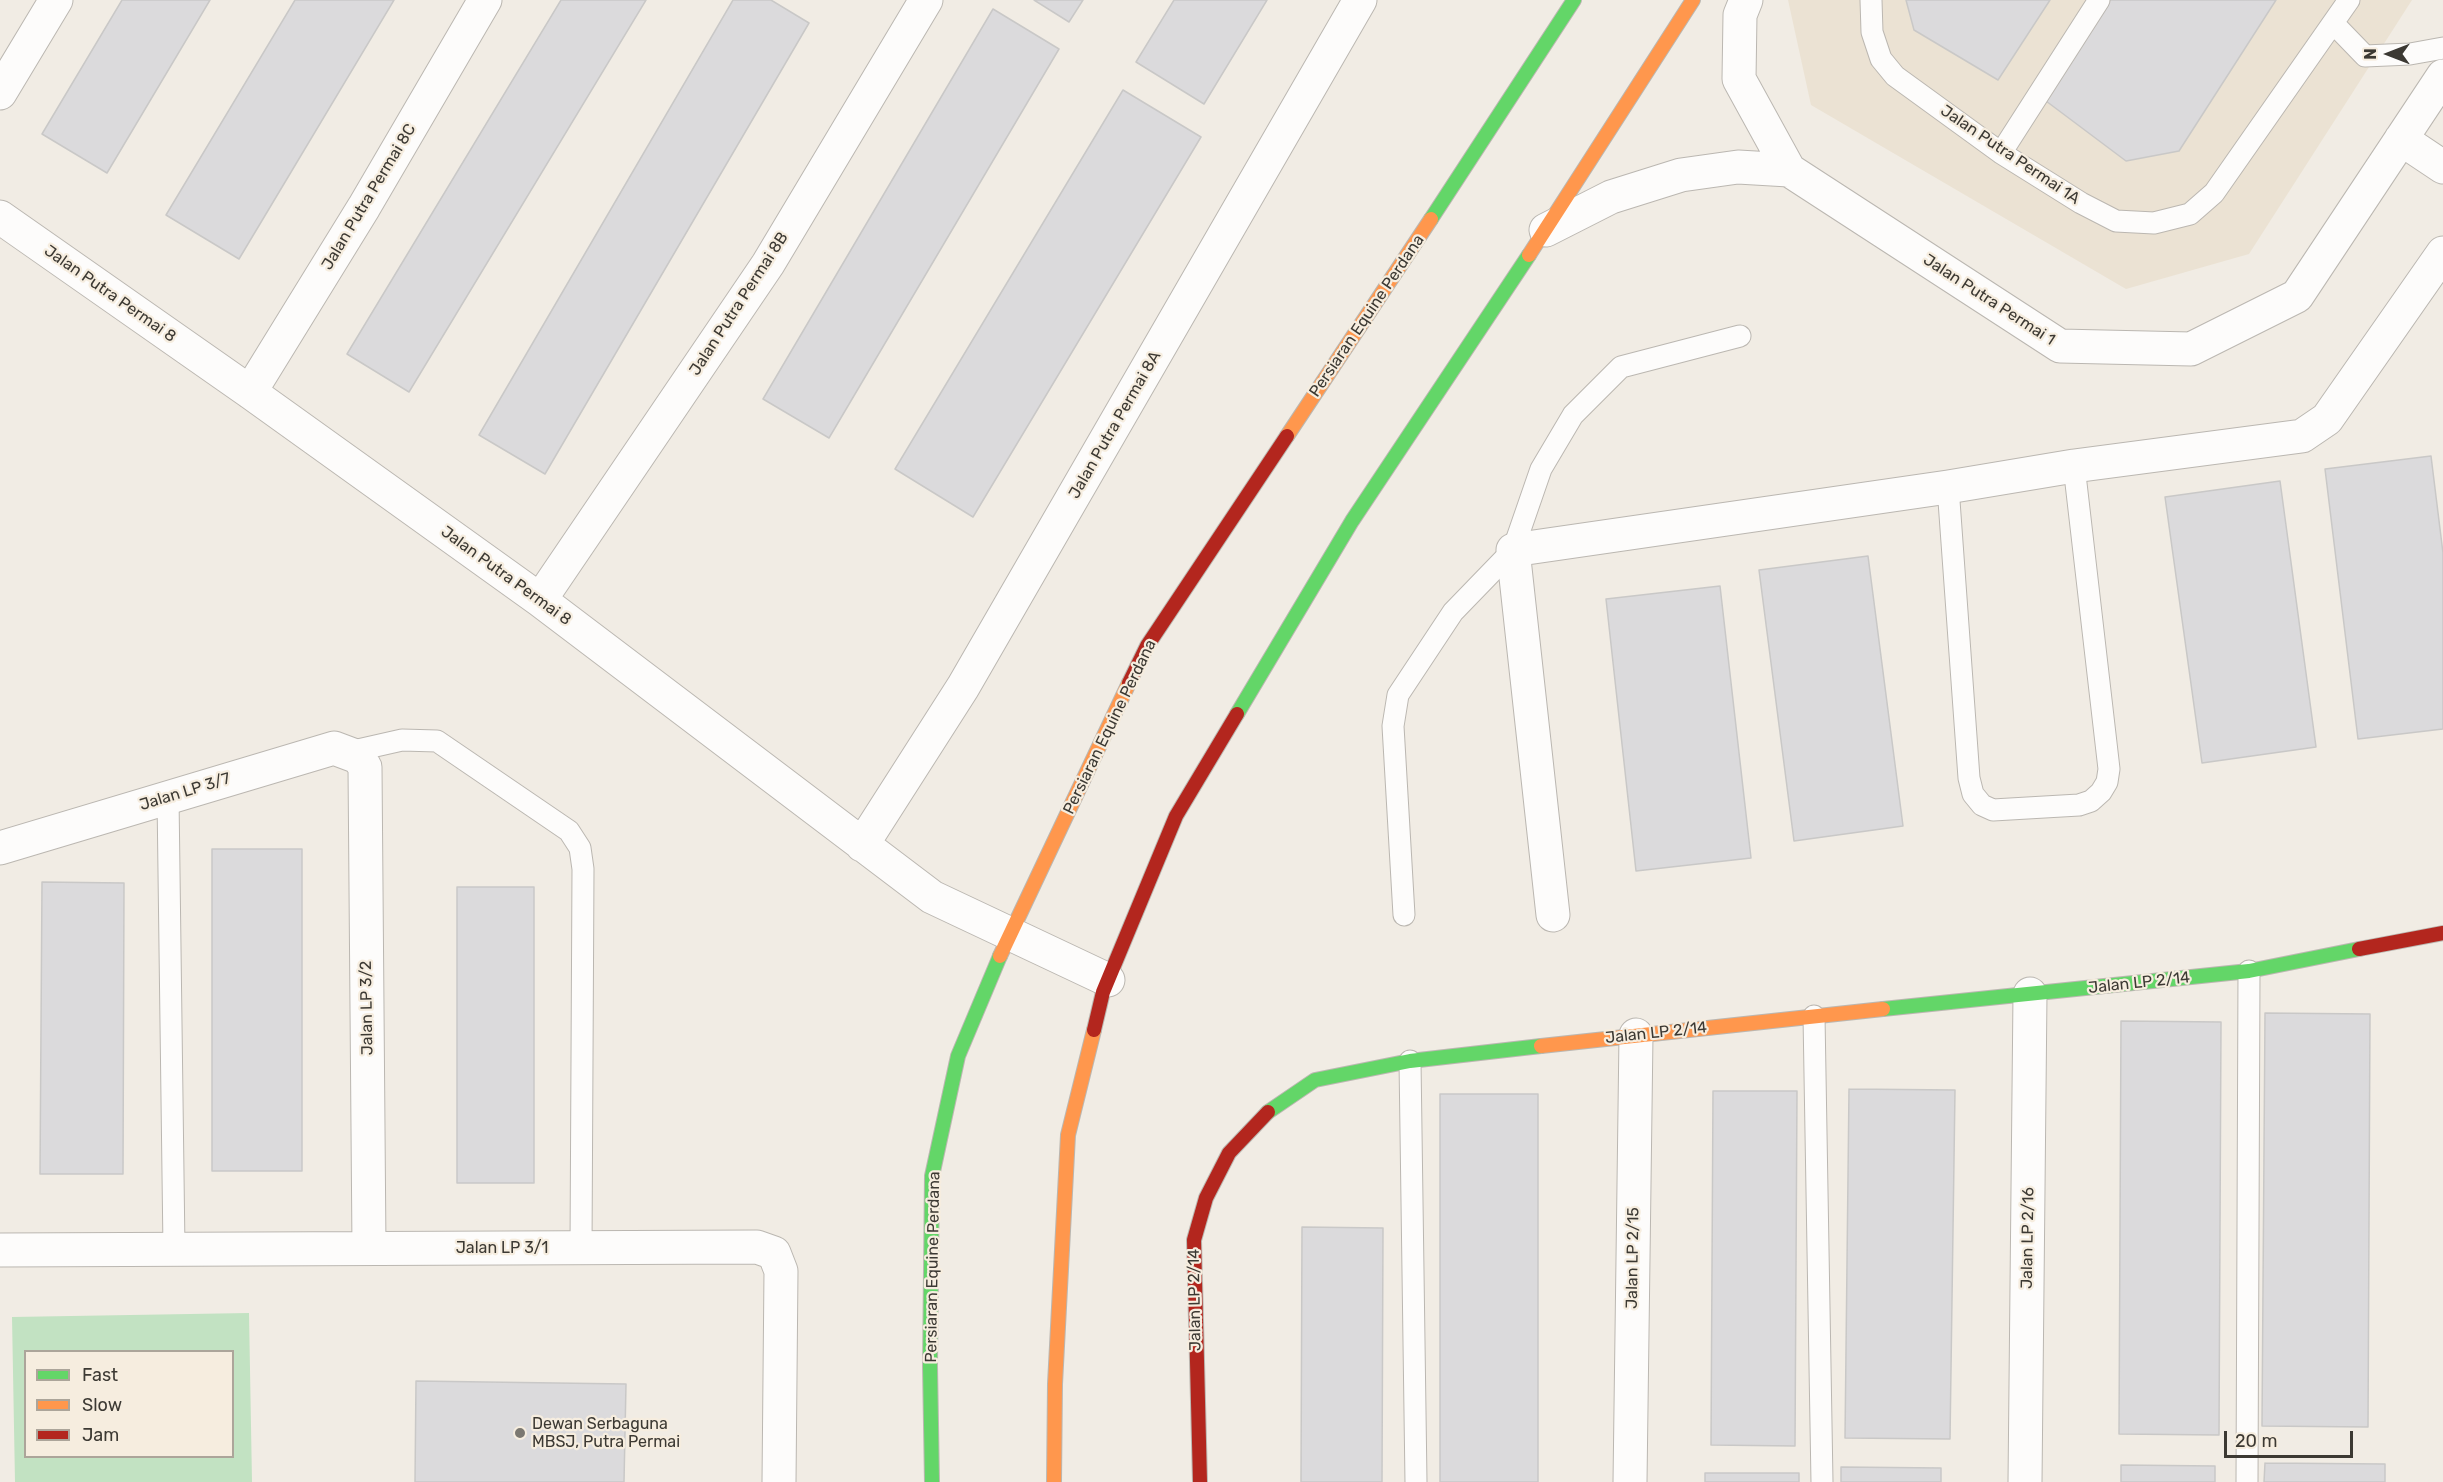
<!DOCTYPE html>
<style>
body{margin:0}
#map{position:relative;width:2443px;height:1482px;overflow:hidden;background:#f1ece4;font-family:Rubik,sans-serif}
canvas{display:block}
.legend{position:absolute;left:24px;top:1350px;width:210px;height:108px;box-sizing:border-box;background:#f6eddf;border:2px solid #aca59a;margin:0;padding:8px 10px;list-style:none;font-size:18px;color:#3c3933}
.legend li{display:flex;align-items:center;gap:12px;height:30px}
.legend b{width:30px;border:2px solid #aca59a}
.north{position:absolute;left:2359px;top:24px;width:60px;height:60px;-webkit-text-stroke:4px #f6eddf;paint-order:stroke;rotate:270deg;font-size:16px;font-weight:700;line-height:24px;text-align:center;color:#3c3933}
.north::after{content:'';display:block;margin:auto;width:21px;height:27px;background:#3c3933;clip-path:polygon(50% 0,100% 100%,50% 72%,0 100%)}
.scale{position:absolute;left:2224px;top:1431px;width:129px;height:27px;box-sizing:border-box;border:3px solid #3c3933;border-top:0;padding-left:8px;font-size:18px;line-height:21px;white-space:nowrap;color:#3c3933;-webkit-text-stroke:4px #f6eddf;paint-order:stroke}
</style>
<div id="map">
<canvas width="2443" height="1482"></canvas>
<ul class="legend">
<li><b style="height:8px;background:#63d668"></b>Fast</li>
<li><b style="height:8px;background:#ff974d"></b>Slow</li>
<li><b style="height:8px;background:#b3261e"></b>Jam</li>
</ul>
<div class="north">N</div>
<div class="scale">20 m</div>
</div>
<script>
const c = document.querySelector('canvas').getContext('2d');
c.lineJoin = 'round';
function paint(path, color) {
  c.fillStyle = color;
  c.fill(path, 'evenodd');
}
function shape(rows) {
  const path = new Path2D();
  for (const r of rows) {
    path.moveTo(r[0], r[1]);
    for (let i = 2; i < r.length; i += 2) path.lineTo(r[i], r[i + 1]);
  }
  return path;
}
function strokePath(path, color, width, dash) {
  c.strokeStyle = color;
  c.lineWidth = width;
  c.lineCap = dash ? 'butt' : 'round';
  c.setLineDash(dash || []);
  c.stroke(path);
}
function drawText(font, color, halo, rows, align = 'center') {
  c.font = font + ' Rubik,sans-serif';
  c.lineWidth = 4.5;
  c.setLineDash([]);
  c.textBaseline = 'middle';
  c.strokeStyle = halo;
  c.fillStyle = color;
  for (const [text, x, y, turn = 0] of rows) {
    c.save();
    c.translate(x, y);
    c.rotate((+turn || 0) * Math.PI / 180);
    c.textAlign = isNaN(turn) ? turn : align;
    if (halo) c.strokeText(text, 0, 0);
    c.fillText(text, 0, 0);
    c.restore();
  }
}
const built = shape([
 [1788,0,2412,0,2249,254,2126,289,1811,105]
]);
const green = shape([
 [249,1313,252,1482,15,1482,12,1317],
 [26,1352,232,1352,232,1456,26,1456]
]);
const building = shape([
 [122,0,210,0,107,173,42,134,122,0],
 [295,0,394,0,239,259,166,215,295,0],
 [561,0,646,0,409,392,347,354,561,0],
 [733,0,771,0,809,23,545,474,479,435,733,0],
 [1034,0,1083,0,1069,22,1034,0],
 [1174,0,1267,0,1204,104,1136,62,1174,0],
 [1906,0,2050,0,1998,80,1914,30,1906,0],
 [2110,0,2276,0,2179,151,2126,161,2046,101,2110,0],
 [993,9,1059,49,829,438,763,399,993,9],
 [1123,90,1201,137,973,517,895,469,1123,90],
 [2431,456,2443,553,2443,729,2358,739,2325,469,2431,456],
 [2280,481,2316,747,2202,763,2165,497,2280,481],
 [1868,556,1903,826,1794,841,1759,570,1868,556],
 [1720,586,1751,858,1636,871,1606,599,1720,586],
 [212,849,302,849,302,1171,212,1171,212,849],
 [42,882,124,883,123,1174,40,1174,42,882],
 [457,887,534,887,534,1183,457,1183,457,887],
 [2265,1013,2370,1014,2368,1427,2262,1426,2265,1013],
 [2121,1021,2221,1022,2219,1435,2119,1434,2121,1021],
 [1849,1089,1955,1090,1950,1439,1845,1438,1849,1089],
 [1713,1091,1797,1091,1795,1446,1711,1445,1713,1091],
 [1440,1094,1538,1094,1538,1482,1440,1482,1440,1094],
 [1302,1227,1383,1228,1382,1482,1301,1482,1302,1227],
 [416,1381,626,1384,624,1482,415,1482,416,1381],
 [2265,1463,2385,1464,2385,1482,2264,1482,2265,1463],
 [2121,1465,2215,1466,2215,1482,2121,1482,2121,1465],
 [1841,1467,1941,1468,1941,1482,1841,1482,1841,1467],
 [1705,1473,1799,1473,1799,1482,1705,1482,1705,1473]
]);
const lane = shape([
 [1871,0,1872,32,1881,59,1895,76,2001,153,2081,203,2116,221,2154,223,2190,214,2214,193,2349,0],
 [2334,24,2365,56,2410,54,2443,48],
 [2001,153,2099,0],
 [1948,487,1969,778,1973,794,1982,805,1993,810,2079,805,2091,801,2101,792,2107,782,2109,769,2074,466],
 [349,752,402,740,437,741,569,831,580,848,583,869,581,1248],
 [168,797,174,1249],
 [1404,915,1393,726,1398,695,1453,612,1513,550,1541,469,1573,415,1621,367,1740,336],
 [1814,1016,1822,1482],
 [1410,1061,1416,1482],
 [2247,1482,2249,971]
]);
const street = shape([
 [1746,0,1740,15,1739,79,1789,170,2060,346,2191,349,2297,296,2443,76],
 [0,93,56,0],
 [2401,139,2443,167],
 [0,217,250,392,540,600,932,897,1108,980],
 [1546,230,1611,197,1681,175,1738,167,1789,170],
 [250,392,364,207,485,0],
 [540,600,768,264,926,0],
 [862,845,963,687,1360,0],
 [0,848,334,748,358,757,365,767,369,1248],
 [1553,915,1513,550,1948,487,2074,466,2302,436,2327,419,2443,253],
 [0,1250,757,1247,774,1253,781,1271,779,1482],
 [1630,1482,1636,1035],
 [2025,1482,2030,994]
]);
const fast = shape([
 [1431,219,1574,0],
 [1237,714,1352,521,1529,255],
 [1883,1009,2249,971,2359,949],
 [1268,1112,1315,1080,1410,1061,1541,1046],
 [932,1482,930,1366,932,1176,958,1056,1000,956]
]);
const slow = shape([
 [1529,255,1693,0],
 [1287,436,1431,219],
 [1000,956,1129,683],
 [1541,1046,1883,1009],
 [1054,1482,1055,1384,1068,1135,1094,1030]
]);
const jam = shape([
 [1129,683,1147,646,1287,436],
 [2359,949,2443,933],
 [1094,1030,1103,992,1176,816,1237,714],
 [1200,1482,1194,1240,1206,1198,1229,1153,1268,1112]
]);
const markers = [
 [520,1433,6,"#7b7871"]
];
const streetNames = [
 ["Jalan Putra Permai 1A",2010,155,34],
 ["Jalan Putra Permai 8C",369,197,-59],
 ["Jalan Putra Permai 8",110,294,35],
 ["Jalan Putra Permai 1",1989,300,33],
 ["Jalan Putra Permai 8B",739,304,-57],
 ["Persiaran Equine Perdana",1367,316,-56],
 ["Jalan Putra Permai 8A",1115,425,-60],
 ["Jalan Putra Permai 8",506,576,36],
 ["Persiaran Equine Perdana",1110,727,-64],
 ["Jalan LP 3/7",185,792,-17],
 ["Jalan LP 2/14",2139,983,-6],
 ["Jalan LP 3/2",367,1008,-91],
 ["Jalan LP 2/14",1656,1033,-6],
 ["Jalan LP 2/16",2028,1238,-89],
 ["Jalan LP 3/1",502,1248],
 ["Jalan LP 2/15",1633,1258,-89],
 ["Persiaran Equine Perdana",933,1267,-89],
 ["Jalan LP 2/14",1195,1300,-91]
];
const poiNames = [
 ["Dewan Serbaguna",532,1424],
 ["MBSJ, Putra Permai",532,1442]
];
paint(built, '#ebe2d3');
paint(green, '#c2e2c2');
paint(building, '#dbdadc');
strokePath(building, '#c9c8c7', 1.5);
strokePath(lane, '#bbb7b1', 23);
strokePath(street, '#bbb7b1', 35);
strokePath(fast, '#bbb7b1', 16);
strokePath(slow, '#bbb7b1', 16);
strokePath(jam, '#bbb7b1', 16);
strokePath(lane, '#fdfcfb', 21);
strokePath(street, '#fdfcfb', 33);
strokePath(fast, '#63d668', 14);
strokePath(slow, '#ff974d', 14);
strokePath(jam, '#b3261e', 14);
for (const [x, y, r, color] of markers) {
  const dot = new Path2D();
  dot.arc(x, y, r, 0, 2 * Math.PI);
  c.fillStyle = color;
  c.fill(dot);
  strokePath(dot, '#f6eddf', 2);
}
drawText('16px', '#3c3933', '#f6eddf', streetNames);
drawText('16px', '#3c3933', '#f6eddf', poiNames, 'left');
</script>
